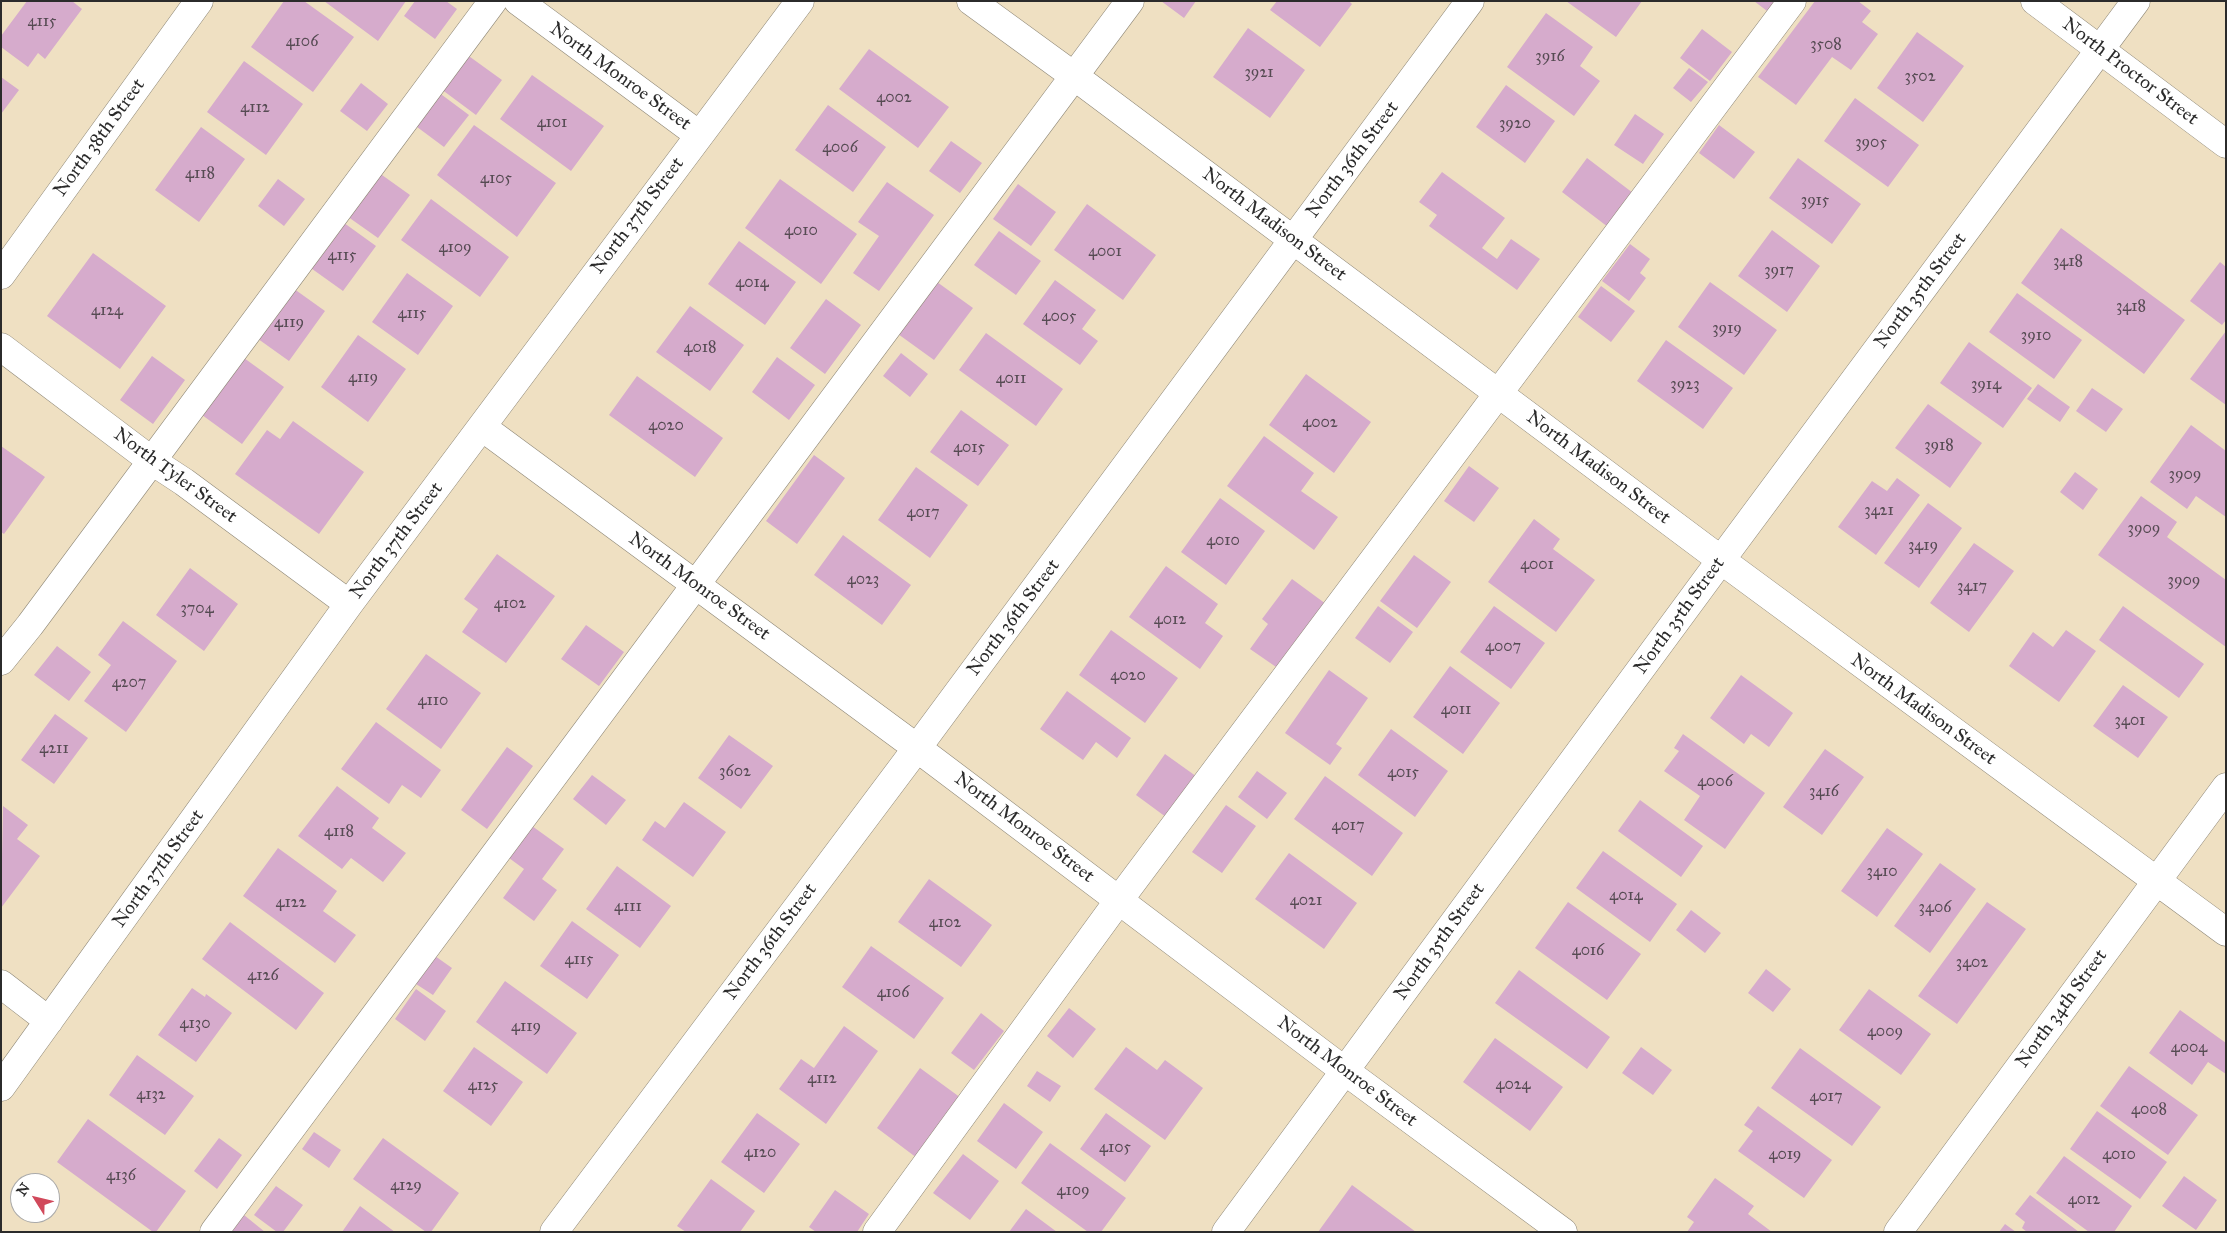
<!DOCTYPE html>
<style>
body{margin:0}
#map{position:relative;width:2227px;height:1233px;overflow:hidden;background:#efe0c2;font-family:"IM FELL Great Primer",serif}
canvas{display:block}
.frame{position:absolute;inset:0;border:2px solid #2b2b2b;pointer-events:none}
.north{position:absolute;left:10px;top:1173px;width:50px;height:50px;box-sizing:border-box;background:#fff;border:1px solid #aaa;border-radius:50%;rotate:306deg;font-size:14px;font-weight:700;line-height:20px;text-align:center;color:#2b2b2b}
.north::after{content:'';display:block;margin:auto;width:18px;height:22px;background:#d1495b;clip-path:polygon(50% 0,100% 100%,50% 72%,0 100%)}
</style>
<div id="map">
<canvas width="2227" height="1233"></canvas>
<div class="frame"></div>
<div class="north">N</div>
</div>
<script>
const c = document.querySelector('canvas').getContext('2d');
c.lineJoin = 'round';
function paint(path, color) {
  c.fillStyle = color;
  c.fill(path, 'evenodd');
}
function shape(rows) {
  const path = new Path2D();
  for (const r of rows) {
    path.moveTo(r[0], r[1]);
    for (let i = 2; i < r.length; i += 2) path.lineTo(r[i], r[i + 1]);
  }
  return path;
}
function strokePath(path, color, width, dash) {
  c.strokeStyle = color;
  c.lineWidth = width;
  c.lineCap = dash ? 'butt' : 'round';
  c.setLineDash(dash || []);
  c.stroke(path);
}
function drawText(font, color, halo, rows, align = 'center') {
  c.font = font + ' "IM FELL Great Primer",serif';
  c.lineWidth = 4;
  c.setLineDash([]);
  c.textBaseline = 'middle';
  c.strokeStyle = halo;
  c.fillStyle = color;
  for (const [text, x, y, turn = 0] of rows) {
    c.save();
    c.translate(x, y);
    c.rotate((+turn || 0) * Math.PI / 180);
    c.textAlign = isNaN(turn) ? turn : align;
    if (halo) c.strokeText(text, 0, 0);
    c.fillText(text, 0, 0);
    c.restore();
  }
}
const building = shape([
 [27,1,72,1,82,9,45,59,38,53,28,67,1,47,1,36],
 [284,1,304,1,354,37,313,92,251,47],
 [324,1,406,1,378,41],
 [415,1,446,1,457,9,435,39,404,16],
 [1161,1,1196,1,1184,18],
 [1277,1,1349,1,1352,4,1320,47,1270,10],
 [1566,1,1642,1,1616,37],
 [1754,1,1775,1,1767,11],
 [1815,1,1858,1,1871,11,1862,22,1878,34,1851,70,1832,57,1796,105,1758,77],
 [1546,13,1593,47,1580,66,1600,81,1574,116,1507,67],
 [1248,28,1305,70,1270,118,1213,77],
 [1702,29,1732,52,1710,81,1680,58],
 [1917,32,1964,66,1923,122,1877,88],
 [869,49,949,107,918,148,839,89],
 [466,54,502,80,476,115,441,89],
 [244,61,303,104,266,155,207,112],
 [1689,68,1708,82,1691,102,1673,88],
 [532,75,604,126,571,171,500,119],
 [1,77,19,90,1,114],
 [361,83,388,104,367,131,340,111],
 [1506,85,1555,121,1525,163,1476,127],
 [438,92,469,115,444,147,413,124],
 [1855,98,1919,145,1888,187,1824,141],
 [828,105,886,147,853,192,795,150],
 [1635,114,1664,134,1643,164,1614,145],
 [474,125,556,183,517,237,437,175],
 [1719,125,1755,152,1734,179,1699,153],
 [201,127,245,159,199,222,155,190],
 [951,141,982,163,960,193,929,171],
 [1587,158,1633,193,1608,227,1562,192],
 [1798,158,1861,204,1832,244,1769,198],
 [375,170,410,195,378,238,344,214],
 [1442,172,1505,218,1482,248,1497,259,1511,239,1540,259,1517,290,1429,226,1437,215,1419,202],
 [278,179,305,199,284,226,258,206],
 [780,179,857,234,821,284,745,228],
 [887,182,934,215,879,291,853,273,879,236,858,222],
 [1018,184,1056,212,1031,246,993,219],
 [431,199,509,257,480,297,401,240],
 [1087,204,1156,255,1123,300,1054,250],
 [340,220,376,246,343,291,308,266],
 [2061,228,2185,320,2144,374,2021,283],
 [1772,230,1820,266,1787,312,1738,276],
 [999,231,1041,261,1016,295,974,265],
 [739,241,796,282,765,325,708,284],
 [1630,244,1650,259,1640,273,1646,278,1629,301,1602,281],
 [93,253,166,306,120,369,47,316],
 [2220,262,2226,267,2226,320,2222,325,2190,301],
 [407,273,453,306,418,355,372,322],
 [1055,280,1096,310,1082,329,1098,341,1080,365,1023,324],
 [937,282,973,308,934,360,898,334],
 [1710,282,1777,330,1744,375,1678,327],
 [290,286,325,311,289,361,254,336],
 [1601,286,1635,311,1611,342,1578,317],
 [2017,293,2082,340,2054,379,1989,332],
 [826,299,861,325,825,374,790,348],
 [690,306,744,345,710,391,656,352],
 [2226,331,2226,405,2190,379],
 [986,333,1063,389,1036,426,959,370],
 [358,335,406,369,368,422,321,387],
 [1666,340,1733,388,1703,429,1637,381],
 [1969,342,2032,388,2003,428,1940,383],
 [901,353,928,374,910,397,883,376],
 [152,356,185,380,153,424,120,400],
 [777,357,815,385,789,420,752,392],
 [244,358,284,387,242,444,202,415],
 [1306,374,1371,422,1334,473,1269,425],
 [637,376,723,438,695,477,609,415],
 [2038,384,2070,407,2060,422,2027,399],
 [2092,388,2123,409,2106,432,2076,411],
 [1928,404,1982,443,1950,488,1895,448],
 [961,410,1009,445,978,486,930,452],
 [293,421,364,472,319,534,235,474,267,430,280,439],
 [2191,425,2226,451,2226,517,2196,496,2187,509,2150,482],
 [1264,436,1314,473,1301,491,1338,517,1314,550,1227,486],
 [1,446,45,477,4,534,1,532],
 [814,455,845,478,797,544,766,521],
 [1469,466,1499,488,1474,522,1444,501],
 [916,467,968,505,930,558,878,520],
 [2075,472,2098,489,2083,510,2060,492],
 [1897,478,1920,495,1876,555,1838,527,1872,481,1887,491],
 [2141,496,2177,522,2167,537,2226,580,2226,647,2098,555],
 [1220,498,1265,531,1226,585,1181,552],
 [1928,503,1962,528,1919,588,1884,563],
 [1534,519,1560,539,1553,549,1595,580,1556,632,1488,582],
 [843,535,911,585,882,625,814,575],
 [1974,543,2014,571,1969,632,1930,603],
 [497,554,555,596,506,663,462,632,478,609,464,599],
 [1414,555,1451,582,1417,628,1380,601],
 [1166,566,1218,604,1205,623,1223,636,1200,669,1129,617],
 [190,568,238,604,204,651,156,615],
 [1292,579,1326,604,1279,669,1250,649,1268,624,1262,619],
 [1378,606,1413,632,1390,663,1355,638],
 [1494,606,1545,643,1511,689,1460,652],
 [2123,606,2204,664,2179,698,2099,640],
 [123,621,177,661,126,732,84,701,111,665,98,655],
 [586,625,624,652,599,686,561,659],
 [1111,630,1178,678,1145,723,1079,675],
 [2066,630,2096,651,2059,702,2009,666,2033,632,2053,647],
 [57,646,91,672,69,701,34,675],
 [426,654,481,693,441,749,386,709],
 [1450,666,1500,703,1463,754,1413,717],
 [1329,670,1368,698,1336,744,1342,748,1330,765,1285,733],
 [1741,675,1793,713,1769,747,1751,734,1744,744,1710,718],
 [2123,685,2168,717,2138,758,2093,726],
 [1067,691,1131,738,1117,758,1096,742,1083,760,1040,729],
 [55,714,88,738,54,784,21,760],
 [376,722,441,770,421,798,402,785,389,804,341,769],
 [1391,729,1448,771,1415,817,1358,775],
 [1683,734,1765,793,1725,849,1684,820,1700,796,1664,771,1679,751,1674,748],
 [729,735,773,766,741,809,698,778],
 [507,747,533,766,487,829,461,810],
 [1825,749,1864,777,1822,835,1783,807],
 [1165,754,1200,779,1170,820,1136,795],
 [1257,771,1287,793,1267,819,1238,797],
 [592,775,626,800,606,825,573,799],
 [1325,776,1403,833,1372,876,1294,819],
 [337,786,379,818,372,828,406,853,383,882,351,858,342,869,298,836],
 [1640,800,1703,846,1681,877,1618,831],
 [684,802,726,832,693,877,642,840,655,821,665,828],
 [1226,805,1256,826,1222,873,1192,852],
 [3,806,28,825,17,839,40,856,1,908],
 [532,826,564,849,542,879,557,890,534,921,503,898,524,869,509,858],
 [1887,828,1923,854,1877,917,1841,891],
 [278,848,337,891,323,911,356,935,335,963,243,896],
 [1603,851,1677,904,1650,942,1576,888],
 [1289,853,1357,903,1324,949,1255,899],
 [1940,863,1976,889,1930,953,1894,926],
 [617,866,671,906,640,948,586,909],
 [929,879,992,925,961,967,898,922],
 [1568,902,1641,954,1607,1000,1535,948],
 [1987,902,2026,929,1957,1024,1918,996],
 [1691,910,1721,933,1705,953,1676,930],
 [572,921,619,955,587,999,540,966],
 [230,922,324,993,296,1030,202,959],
 [871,946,944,998,914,1039,842,987],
 [435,956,452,968,433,995,416,984],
 [1766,969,1791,989,1773,1012,1748,993],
 [1519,970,1610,1037,1587,1069,1495,1003],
 [505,981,577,1033,547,1074,476,1022],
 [192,988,205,997,206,994,232,1013,196,1062,158,1035],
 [416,989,446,1011,425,1041,395,1019],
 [1869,989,1931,1034,1901,1075,1839,1030],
 [1069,1008,1096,1029,1073,1058,1047,1036],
 [2180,1010,2226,1043,2226,1074,2208,1062,2192,1085,2149,1053],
 [981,1013,1004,1031,974,1070,951,1053],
 [844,1026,878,1051,826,1124,779,1089,801,1059,814,1068],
 [1495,1038,1563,1087,1530,1131,1463,1082],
 [474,1047,523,1082,491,1126,443,1091],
 [1126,1047,1157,1070,1165,1060,1203,1088,1165,1140,1094,1089],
 [1641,1047,1672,1070,1653,1095,1622,1073],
 [1800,1048,1881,1107,1852,1146,1771,1088],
 [137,1055,194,1096,165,1135,109,1095],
 [2129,1066,2198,1115,2168,1155,2100,1106],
 [920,1068,961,1098,917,1158,877,1128],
 [1037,1071,1061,1086,1050,1102,1027,1086],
 [1004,1103,1043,1132,1016,1169,977,1141],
 [1758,1106,1832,1160,1804,1198,1738,1151,1753,1131,1744,1125],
 [2097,1111,2167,1162,2140,1199,2070,1149],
 [757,1113,800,1144,764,1193,721,1162],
 [1106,1113,1151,1146,1125,1182,1080,1149],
 [88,1119,186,1191,156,1232,153,1232,57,1162],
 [314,1132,341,1150,329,1168,302,1149],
 [219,1138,242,1155,217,1189,194,1171],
 [383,1138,459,1193,431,1232,426,1232,353,1179],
 [1050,1143,1126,1198,1101,1232,1088,1232,1021,1183],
 [963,1154,999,1181,970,1220,933,1193],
 [2064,1156,2132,1206,2114,1232,2089,1232,2036,1193],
 [2184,1176,2217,1200,2196,1230,2162,1206],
 [1715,1178,1754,1206,1748,1214,1772,1232,1687,1232,1694,1222,1687,1217],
 [711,1179,755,1211,740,1232,686,1232,677,1226],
 [1352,1185,1416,1232,1318,1232],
 [276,1186,303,1205,283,1232,277,1232,254,1215],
 [835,1190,869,1214,857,1232,816,1232,809,1227],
 [2030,1195,2079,1232,2027,1232,2022,1228,2025,1222,2015,1214],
 [360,1206,395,1232,342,1232],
 [1026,1209,1057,1232,1009,1232],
 [244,1215,265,1232,231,1232],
 [2005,1224,2016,1232,1999,1232]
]);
const minor = shape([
 [518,1,699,135],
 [971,1,1074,76,1721,560,2226,932],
 [2035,1,2226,144],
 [1,275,199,1],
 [1,347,152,461,184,482,349,604],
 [482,427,917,748,1345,1071,1563,1232],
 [1,661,30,625,493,1],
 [1,984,49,1021],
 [1,1087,349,604,800,1],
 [214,1232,1130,1],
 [554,1232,917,748,1470,1],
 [877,1232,1119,900,1792,1],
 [1226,1232,1721,560,2136,1],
 [1898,1232,2226,787]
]);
const numberNames = [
 ["4115",42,22],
 ["4106",302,42],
 ["3508",1826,45],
 ["3916",1550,57],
 ["3921",1259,73],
 ["3502",1920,77],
 ["4002",894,98],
 ["4112",255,108],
 ["4101",552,123],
 ["3920",1515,124],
 ["3905",1871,143],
 ["4006",840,148],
 ["4118",200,174],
 ["4105",496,179],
 ["3915",1815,201],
 ["4010",801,231],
 ["4109",455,248],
 ["4001",1105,252],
 ["4115",342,256],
 ["3418",2068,262],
 ["3917",1779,271],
 ["4014",752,283],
 ["3418",2131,307],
 ["4124",107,311],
 ["4115",412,314],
 ["4005",1059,317],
 ["4119",289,323],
 ["3919",1727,329],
 ["3910",2036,336],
 ["4018",700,348],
 ["4119",363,378],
 ["4011",1011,379],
 ["3923",1685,385],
 ["3914",1986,385],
 ["4002",1320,423],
 ["4020",666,426],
 ["3918",1939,446],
 ["4015",969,448],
 ["3909",2185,475],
 ["3421",1879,511],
 ["4017",923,513],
 ["3909",2144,529],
 ["4010",1223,541],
 ["3419",1923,546],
 ["4001",1537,565],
 ["4023",863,580],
 ["3909",2184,581],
 ["3417",1972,587],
 ["4102",510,604],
 ["3704",197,609],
 ["4012",1170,620],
 ["4007",1503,647],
 ["4020",1128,676],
 ["4207",129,683],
 ["4110",433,701],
 ["4011",1456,710],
 ["3401",2130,721],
 ["4211",54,749],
 ["3602",735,772],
 ["4015",1403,773],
 ["4006",1715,782],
 ["3416",1824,792],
 ["4017",1348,826],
 ["4118",339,832],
 ["3410",1882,872],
 ["4014",1626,896],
 ["4021",1306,901],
 ["4122",291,903],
 ["4111",628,907],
 ["3406",1935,908],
 ["4102",945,923],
 ["4016",1588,951],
 ["4115",579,960],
 ["3402",1972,963],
 ["4126",263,976],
 ["4106",893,993],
 ["4130",195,1024],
 ["4119",526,1027],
 ["4009",1885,1032],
 ["4004",2189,1048],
 ["4112",822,1079],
 ["4024",1513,1085],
 ["4125",483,1086],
 ["4132",151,1095],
 ["4017",1826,1097],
 ["4008",2149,1110],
 ["4105",1115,1148],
 ["4120",760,1153],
 ["4019",1785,1155],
 ["4010",2119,1155],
 ["4136",121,1176],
 ["4129",406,1186],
 ["4109",1073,1191],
 ["4012",2084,1200]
];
const streetNames = [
 ["North Proctor Street",2130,72,37],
 ["North Monroe Street",620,77,36],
 ["North 38th Street",100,138,-54],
 ["North 36th Street",1353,160,-53],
 ["North 37th Street",638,216,-53],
 ["North Madison Street",1274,225,37],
 ["North 35th Street",1921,291,-53],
 ["North Madison Street",1598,468,37],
 ["North Tyler Street",175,476,36],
 ["North 37th Street",397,541,-53],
 ["North Monroe Street",699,587,36],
 ["North 35th Street",1680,616,-54],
 ["North 36th Street",1014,618,-53],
 ["North Madison Street",1923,710,36],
 ["North Monroe Street",1024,828,37],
 ["North 37th Street",159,869,-54],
 ["North 36th Street",771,942,-53],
 ["North 35th Street",1440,942,-54],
 ["North 34th Street",2062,1009,-54],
 ["North Monroe Street",1347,1072,37]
];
paint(building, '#d6abcc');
strokePath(minor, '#8d8676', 29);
strokePath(minor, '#fff', 28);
drawText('16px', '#564b53', null, numberNames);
drawText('19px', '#2b2b2b', '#fff', streetNames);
</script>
